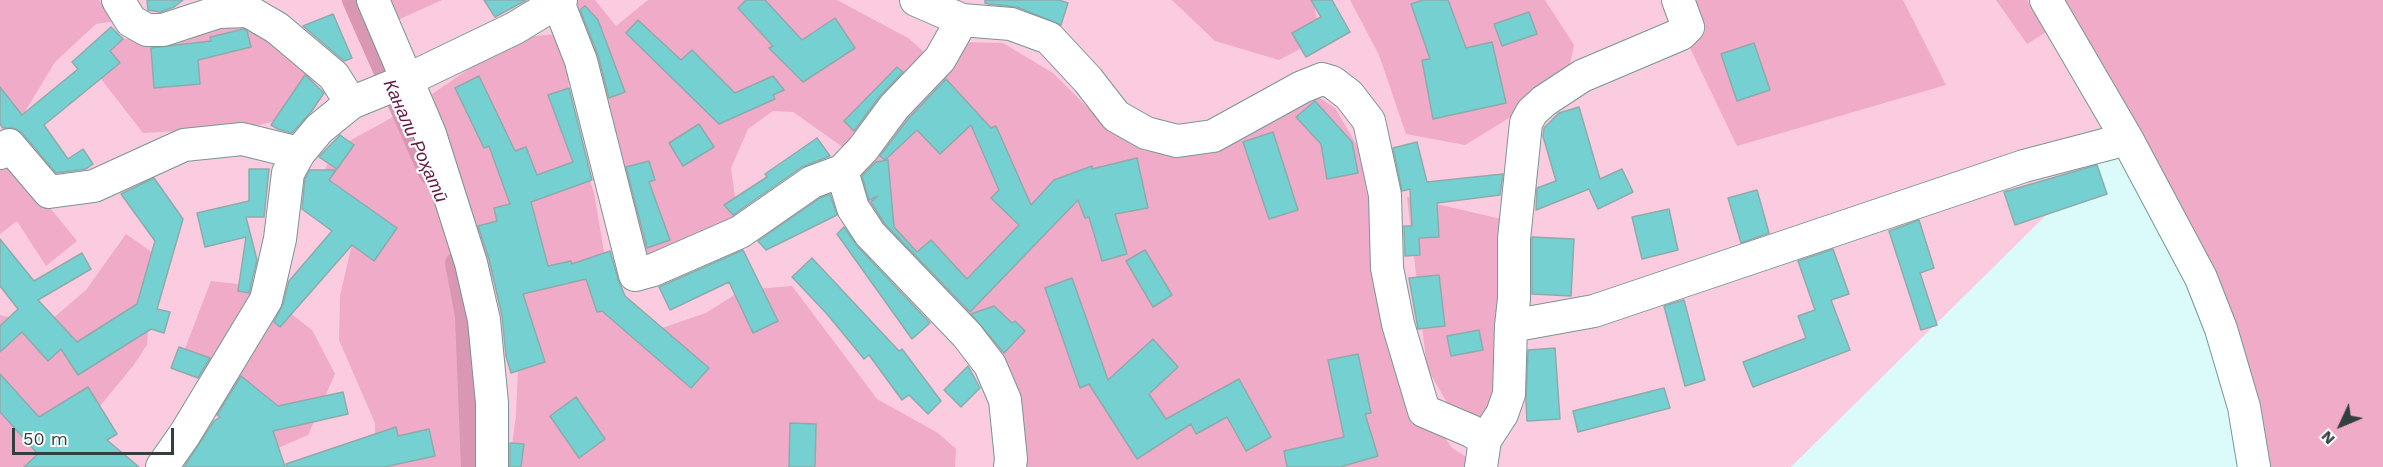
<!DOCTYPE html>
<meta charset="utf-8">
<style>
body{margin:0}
#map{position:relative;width:2383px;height:467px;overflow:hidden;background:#dbfafa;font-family:"Work Sans",sans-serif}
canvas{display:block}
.north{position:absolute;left:2311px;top:395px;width:60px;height:60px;-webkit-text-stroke:4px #fff;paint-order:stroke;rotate:226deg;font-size:16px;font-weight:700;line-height:24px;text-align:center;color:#333f3f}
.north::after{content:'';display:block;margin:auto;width:21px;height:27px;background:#333f3f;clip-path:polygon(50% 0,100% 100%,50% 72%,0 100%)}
.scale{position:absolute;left:12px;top:428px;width:162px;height:27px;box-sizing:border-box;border:3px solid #333f3f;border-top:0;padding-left:8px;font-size:18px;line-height:21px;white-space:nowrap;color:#333f3f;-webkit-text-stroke:4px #fff;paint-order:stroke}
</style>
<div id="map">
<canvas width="2383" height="467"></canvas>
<div class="north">N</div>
<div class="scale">50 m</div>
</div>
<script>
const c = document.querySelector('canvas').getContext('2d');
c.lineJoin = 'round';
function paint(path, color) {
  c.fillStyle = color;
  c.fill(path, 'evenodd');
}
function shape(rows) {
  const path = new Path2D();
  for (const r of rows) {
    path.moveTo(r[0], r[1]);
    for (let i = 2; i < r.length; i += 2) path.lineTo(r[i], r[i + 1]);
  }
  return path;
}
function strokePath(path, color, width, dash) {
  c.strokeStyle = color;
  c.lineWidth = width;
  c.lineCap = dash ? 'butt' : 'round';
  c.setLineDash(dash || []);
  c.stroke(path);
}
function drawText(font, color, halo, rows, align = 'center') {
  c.font = font + ' "Work Sans",sans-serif';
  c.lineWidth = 4.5;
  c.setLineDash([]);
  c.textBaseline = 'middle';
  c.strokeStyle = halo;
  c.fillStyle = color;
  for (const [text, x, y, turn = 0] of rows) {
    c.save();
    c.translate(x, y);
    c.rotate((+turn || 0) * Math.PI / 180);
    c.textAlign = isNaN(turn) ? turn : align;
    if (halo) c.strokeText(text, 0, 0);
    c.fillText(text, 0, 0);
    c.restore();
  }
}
const green = shape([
 [0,0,2264,0,1791,467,0,467]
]);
const forest = shape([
 [0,0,99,0,115,21,96,24,55,62,15,128,0,105],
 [370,0,442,0,380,28],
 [561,0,595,0,616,26,648,0,837,0,908,38,932,59,961,42,1003,43,1053,73,1097,117,1144,151,1180,154,1311,92,1335,108,1359,149,1429,413,1452,448,1482,467,1011,467,999,389,879,253,854,155,793,112,773,111,748,129,731,168,740,232,635,275],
 [1172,0,1313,0,1321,38,1279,60,1215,41],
 [1350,0,1545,0,1574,45,1566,83,1465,145,1406,134,1379,55],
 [1667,0,1903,0,1946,85,1737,146],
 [1996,0,2027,0,2046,32,2027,44],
 [2047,0,2383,0,2383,467,2255,467,2235,377],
 [210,22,255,26,318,75,299,115,251,127,143,133,91,66,107,39,153,39],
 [557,34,569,60,568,111,594,193,610,287,641,335,706,313,742,290,792,286,877,399,938,433,956,449,955,467,509,467,516,415,519,349,425,99,514,38],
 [402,112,444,205,466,316,472,467,375,467,375,423,339,340,340,296,356,227,318,188,333,150],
 [11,160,77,241,46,266,17,221,0,234,0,167],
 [1407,197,1501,219,1497,417,1464,432,1427,368],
 [126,234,163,260,151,290,147,345,133,366,90,418,115,467,0,467,0,315,44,326,86,290],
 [211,281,255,286,216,384,181,359],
 [282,307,312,330,335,374,308,435,269,452,229,388,244,353]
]);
const canal = shape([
 [353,0,430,174],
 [456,263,466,316,472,467]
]);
const building = shape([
 [147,0,183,0,174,7,160,12,148,10,147,0],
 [484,0,526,0,495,17,484,0],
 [746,0,765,0,802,40,835,18,855,48,803,82,769,48,773,46,738,8,746,0],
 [985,0,1059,0,1068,3,1061,25,1017,7,989,4,985,3,985,0],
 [1311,0,1332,0,1350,32,1306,57,1292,33,1321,17,1311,0],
 [1423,0,1448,0,1466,48,1492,42,1506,103,1433,119,1422,60,1430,59,1411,4,1423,0],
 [585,6,598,20,625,92,609,98,598,55,580,10,585,6],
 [1529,12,1537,34,1502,46,1494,24,1529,12],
 [333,14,352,58,344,61,303,26,333,14],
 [638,20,681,60,692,50,735,93,773,76,784,90,773,95,775,99,719,124,626,33,638,20],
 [111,27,123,39,110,51,120,63,44,125,68,159,83,149,93,164,86,169,56,173,22,133,14,128,3,128,0,124,0,87,22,115,78,69,72,62,111,27],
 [244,29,247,31,251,47,198,60,200,84,154,88,151,48,211,41,210,37,244,29],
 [1754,43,1770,90,1737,101,1721,54,1754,43],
 [897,67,903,72,880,96,854,131,844,121,897,67],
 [305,75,324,93,311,112,292,133,278,129,271,125,305,75],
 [479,76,515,151,526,147,537,175,573,162,548,95,569,88,592,180,531,202,548,266,571,261,572,264,610,251,618,279,625,296,709,368,691,388,602,311,597,312,586,279,523,294,545,362,511,373,506,356,502,316,489,259,478,226,497,221,494,208,510,204,489,146,484,148,455,88,479,76],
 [946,79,991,128,996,126,1031,205,1054,180,1092,166,1092,169,1137,158,1148,208,1115,214,1127,254,1102,261,1089,217,1085,218,1078,200,970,312,884,223,871,202,878,196,869,200,862,176,876,162,888,160,894,227,917,252,931,240,967,279,1019,225,991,198,999,190,971,125,940,154,917,130,885,160,880,156,908,119,946,79],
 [1315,101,1352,142,1358,173,1327,179,1321,144,1296,117,1315,101],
 [1579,107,1600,179,1622,169,1633,192,1598,209,1589,189,1536,210,1537,188,1556,181,1543,136,1544,128,1559,113,1579,107],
 [699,124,714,147,683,166,669,143,699,124],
 [1273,132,1298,210,1269,219,1243,142,1273,132],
 [340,135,354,145,337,169,319,157,340,135],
 [817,138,830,156,802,167,733,215,724,205,767,177,765,174,817,138],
 [1417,142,1427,182,1503,174,1500,195,1437,203,1439,237,1419,238,1420,255,1405,256,1404,226,1412,226,1410,189,1402,191,1393,148,1417,142],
 [649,161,655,180,649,182,670,240,647,248,626,167,649,161],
 [2097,165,2107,194,2015,225,2004,192,2097,165],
 [249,169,269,169,264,217,246,217,257,260,249,293,238,291,246,237,205,247,197,213,249,201,249,169],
 [310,170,336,170,329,180,397,228,374,261,352,245,280,327,274,322,283,304,289,281,332,231,302,209,305,179,310,170],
 [154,178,183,219,157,309,170,312,164,333,151,329,78,375,61,349,48,361,22,332,0,352,0,326,18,309,0,286,0,239,34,281,82,253,91,269,38,300,77,342,137,304,155,241,121,194,154,178],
 [1757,190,1769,233,1741,243,1728,198,1757,190],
 [830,194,837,215,766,250,758,241,820,198,830,194],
 [1669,209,1678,250,1642,259,1632,217,1669,209],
 [1919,220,1934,268,1920,273,1937,325,1921,330,1889,231,1919,220],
 [844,227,857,246,930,323,912,339,837,234,844,227],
 [1532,237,1574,239,1571,296,1532,294,1532,237],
 [1833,249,1849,294,1831,300,1850,350,1753,387,1743,362,1806,338,1798,316,1815,310,1798,261,1833,249],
 [743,250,778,321,753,333,729,282,670,310,659,287,743,250],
 [1145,250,1172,295,1153,307,1126,261,1145,250],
 [812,258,899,351,902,349,941,401,928,414,909,395,902,400,869,355,864,359,827,314,792,277,812,258],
 [1439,275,1445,326,1418,329,1409,278,1439,275],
 [1072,278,1108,380,1153,339,1178,367,1149,394,1166,419,1239,379,1271,437,1246,451,1227,417,1196,434,1191,424,1137,459,1089,384,1080,388,1045,288,1072,278],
 [1684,300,1705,380,1685,386,1664,306,1684,300],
 [994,306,1012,323,1015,321,1025,331,1004,353,971,314,994,306],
 [1479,330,1483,350,1451,356,1447,336,1479,330],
 [179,347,210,358,198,378,171,368,179,347],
 [1555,348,1560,419,1527,421,1526,401,1528,350,1555,348],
 [1358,354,1371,413,1365,414,1378,456,1340,467,1287,467,1284,451,1344,437,1328,360,1358,354],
 [968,366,980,388,961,407,944,390,968,366],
 [0,374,39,417,88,387,117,434,107,440,139,467,24,467,38,454,0,412,0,374],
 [241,376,278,406,343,392,348,414,273,431,285,467,184,467,214,421,220,417,217,415,241,376],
 [1664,388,1670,408,1578,432,1573,411,1664,388],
 [576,397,605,439,579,458,550,416,576,397],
 [790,423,816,424,815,467,789,467,790,423],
 [396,427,398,436,429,429,435,456,384,467,287,467,286,464,396,427],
 [510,443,524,444,521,467,510,467,510,443]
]);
const minor = shape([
 [118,0,131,21,147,30,163,30,218,12,248,11,277,28,334,76,351,103],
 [373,0,430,134,471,263,484,320,492,403,492,467],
 [2046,0,2127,139,2201,278,2221,329,2244,407,2254,467],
 [558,2,581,61,635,275,653,270,740,232,812,182,842,171,863,149,894,107,940,59,962,20,916,0],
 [962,20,1011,24,1049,38,1088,80,1116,116,1146,133,1177,141,1213,136,1302,87,1322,79,1332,82,1349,95,1369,121,1385,195,1387,268,1398,324,1424,411,1471,431,1485,440],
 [0,153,9,145,49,192,94,186,184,145,242,139,299,153],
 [842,171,853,208,870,234,967,335,990,365,1005,400,1011,459,1010,467],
 [1511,326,1594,311,2024,166,2127,139],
 [162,467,185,434,266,300,280,239,288,173,299,153,319,129,351,103,407,80,515,28,561,0],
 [1481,467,1485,440,1502,414,1509,394,1511,326,1514,299,1514,239,1526,123,1532,112,1544,101,1582,76,1681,34,1688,27,1678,0]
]);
const waterNames = [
 ["Канали Роҳатӣ",415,141,66]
];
paint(green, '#fbccdf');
paint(forest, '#efabc8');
strokePath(canal, '#d997b4', 22);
paint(building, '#75d1d1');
strokePath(building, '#8dabab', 1.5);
strokePath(minor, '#799595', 34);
strokePath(minor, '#fff', 32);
drawText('italic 18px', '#651842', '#fff', waterNames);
</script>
